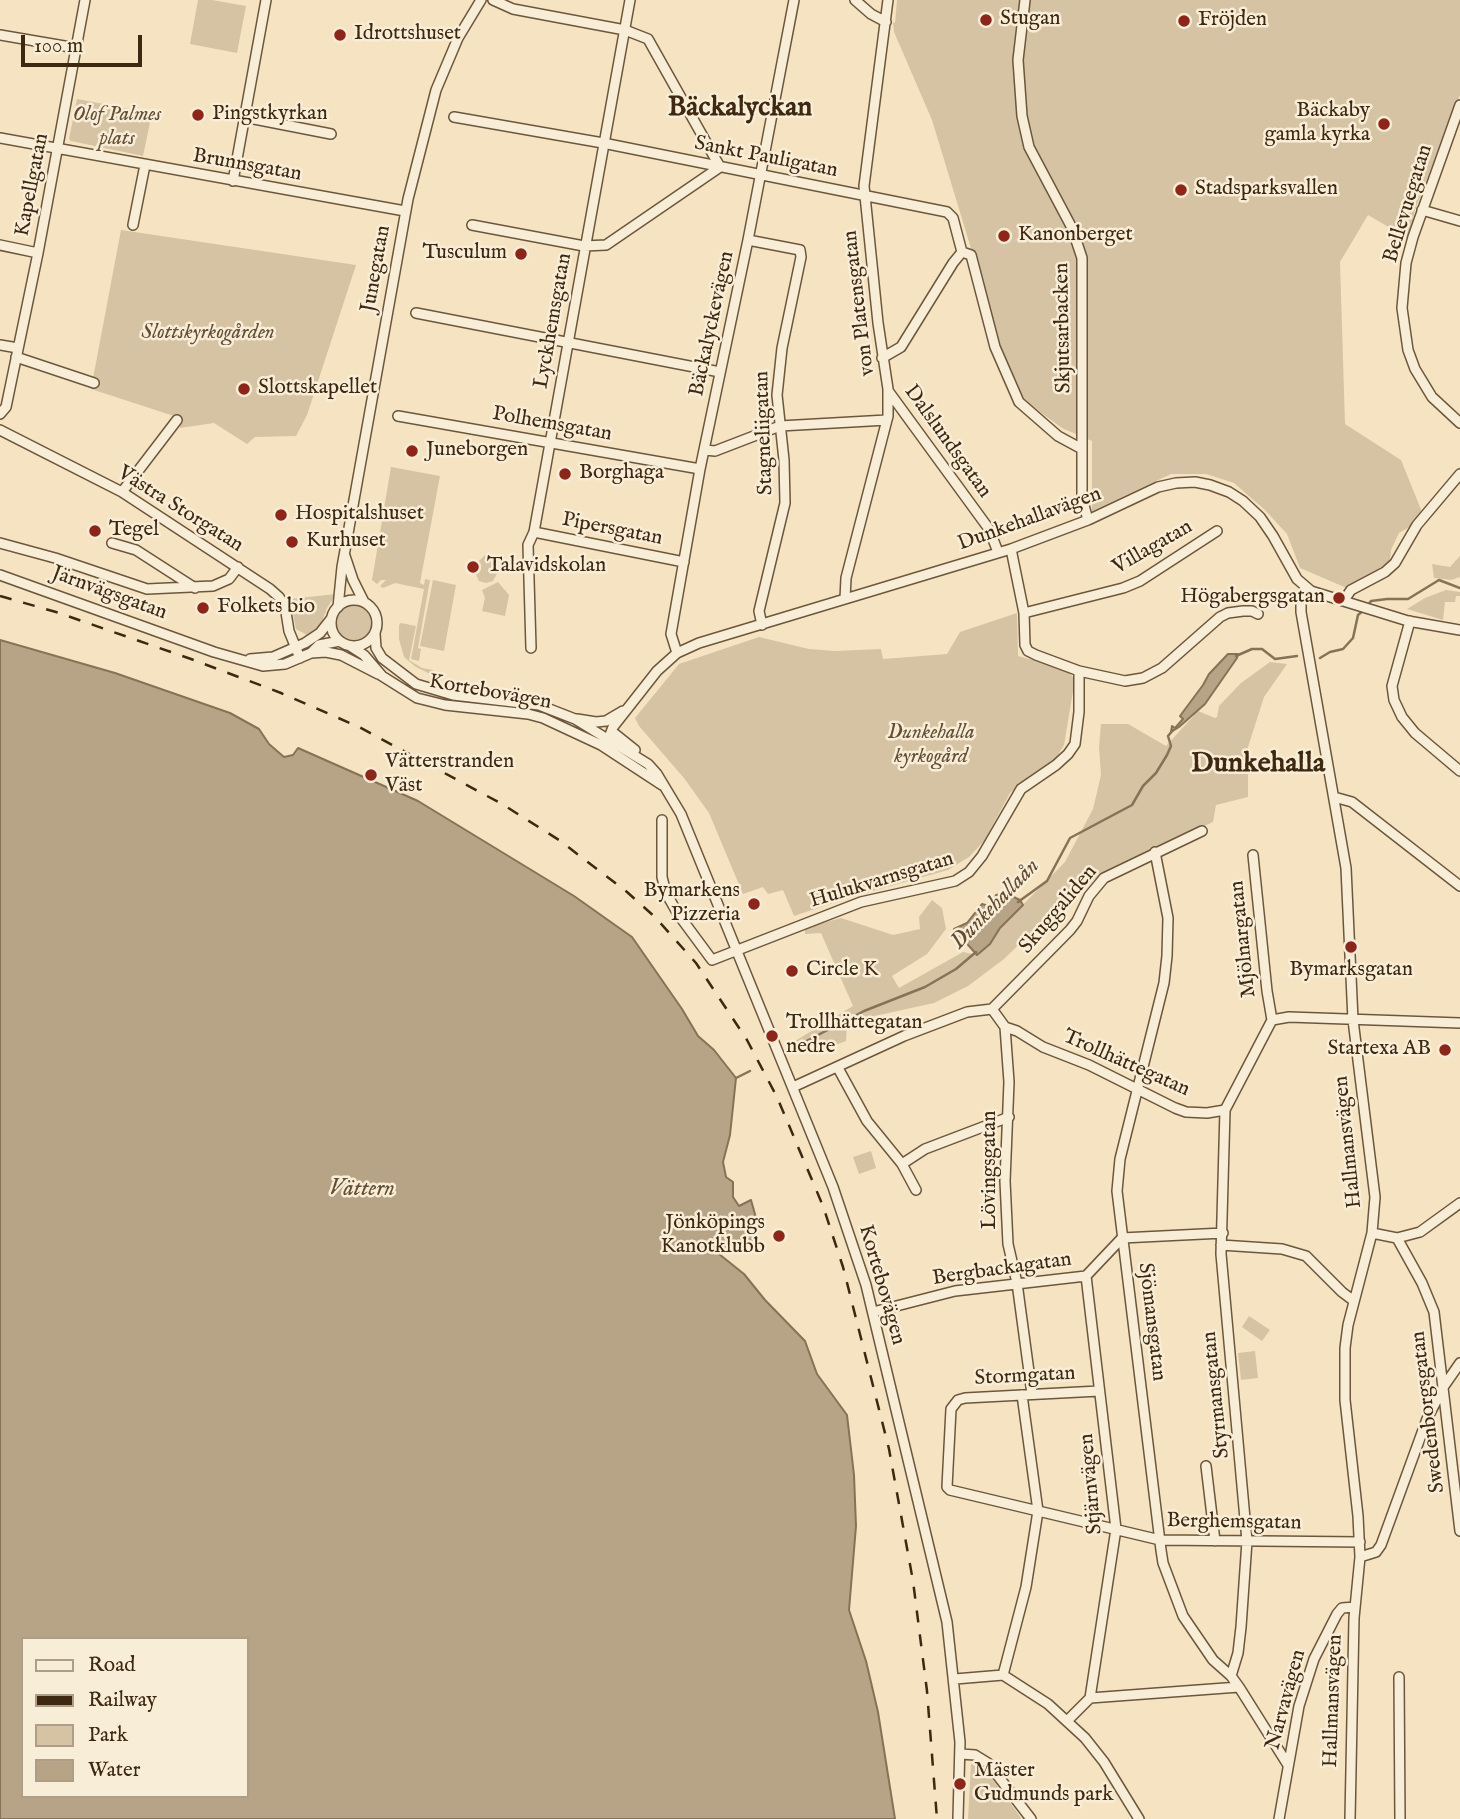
<!DOCTYPE html>
<meta charset="utf-8">
<style>
body{margin:0}
#map{position:relative;width:1460px;height:1819px;overflow:hidden;background:#f5e3c1;font-family:"IM FELL English",serif}
canvas{display:block}
.legend{position:absolute;left:21px;top:1637px;width:228px;height:161px;box-sizing:border-box;background:#f8edd7;border:2px solid #ae9e88;margin:0;padding:9px 12px;list-style:none;font-size:21px;color:#3e2811}
.legend li{display:flex;align-items:center;gap:14px;height:35px}
.legend b{width:35px;border:2px solid #ae9e88}
.scale{position:absolute;left:21px;top:35px;width:121px;height:32px;box-sizing:border-box;border:4px solid #3e2811;border-top:0;padding-left:9px;font-size:21px;line-height:24px;white-space:nowrap;color:#3e2811;-webkit-text-stroke:5px #f8edd7;paint-order:stroke}
</style>
<div id="map">
<canvas width="1460" height="1819"></canvas>
<ul class="legend">
<li><b style="height:9px;background:#f8edd7"></b>Road</li>
<li><b style="height:9px;background:#3e2811"></b>Railway</li>
<li><b style="height:19px;background:#d6c3a3"></b>Park</li>
<li><b style="height:19px;background:#b7a385"></b>Water</li>
</ul>
<div class="scale">100 m</div>
</div>
<script>
const c = document.querySelector('canvas').getContext('2d');
c.lineJoin = 'round';
function paint(path, color) {
  c.fillStyle = color;
  c.fill(path, 'evenodd');
}
function shape(rows) {
  const path = new Path2D();
  for (const r of rows) {
    if (r.length === 3) {
      path.moveTo(r[0] + r[2], r[1]);
      path.arc(r[0], r[1], r[2], 0, 2 * Math.PI);
      continue;
    }
    path.moveTo(r[0], r[1]);
    for (let i = 2; i < r.length; i += 2) path.lineTo(r[i], r[i + 1]);
  }
  return path;
}
function strokePath(path, color, width, dash) {
  c.strokeStyle = color;
  c.lineWidth = width;
  c.lineCap = dash ? 'butt' : 'round';
  c.setLineDash(dash || []);
  c.stroke(path);
}
function drawText(font, color, halo, rows, align = 'center') {
  c.font = font + ' "IM FELL English",serif';
  c.lineWidth = 5;
  c.setLineDash([]);
  c.textBaseline = 'middle';
  c.strokeStyle = halo;
  c.fillStyle = color;
  for (const [text, x, y, turn = 0] of rows) {
    c.save();
    c.translate(x, y);
    c.rotate((+turn || 0) * Math.PI / 180);
    c.textAlign = isNaN(turn) ? turn : align;
    if (halo) c.strokeText(text, 0, 0);
    c.fillText(text, 0, 0);
    c.restore();
  }
}
const green = shape([
 [198,0,212,0,246,6,237,53,190,44],
 [897,0,1460,0,1460,95,1415,210,1409,239,1368,215,1340,262,1345,424,1401,460,1422,512,1413,525,1399,533,1391,550,1390,561,1349,589,1300,568,1287,534,1265,510,1234,483,1206,474,1171,474,1092,511,1092,441,1062,428,1025,401,1000,344,932,120,894,32,893,22,895,23],
 [77,99,152,113,143,156,71,141,69,139],
 [121,230,356,265,307,415,296,436,255,437,247,444,214,423,180,428,180,418,91,389],
 [391,467,440,476,420,583,424,585,425,579,430,580,418,648,421,649,419,661,411,659,424,589,395,583,383,588,380,586,386,580,381,580,377,584,372,580],
 [485,555,493,559,499,570,493,581,486,583,479,581,474,570,476,564],
 [1460,556,1460,577,1451,580,1434,578,1432,564,1450,567],
 [433,580,456,585,444,651,420,646],
 [498,582,509,595,505,616,482,611,485,598,482,590],
 [1446,590,1460,592,1460,596,1456,596,1455,602,1445,602,1443,620,1407,609,1425,598],
 [336,594,327,608,319,630,307,635,296,629,290,599],
 [354,623,18],
 [1017,613,1018,656,1065,669,1075,679,1064,745,1056,758,1010,793,984,841,969,857,948,870,851,897,794,916,783,890,768,894,763,887,743,894,709,813,684,778,639,726,635,718,679,664,759,637,809,649,835,651,881,649,883,659,947,654,960,632],
 [401,623,416,626,409,660,422,668,433,670,432,675,416,667,404,657,399,639,399,625],
 [1270,662,1287,664,1264,697,1248,747,1248,797,1216,805,1213,822,1112,868,1071,894,1004,959,968,986,934,1003,847,1022,846,1041,835,1045,823,1040,800,1049,795,1041,853,1006,821,933,805,934,805,928,841,918,893,935,920,929,919,917,932,900,942,908,946,929,927,954,892,976,899,988,963,952,977,955,990,944,1000,928,1065,862,1093,809,1101,775,1099,747,1101,724,1128,724,1166,746,1198,711,1215,718,1217,717,1219,706,1241,683],
 [871,1151,876,1168,859,1174,853,1157],
 [1249,1316,1270,1330,1262,1341,1242,1327],
 [1255,1351,1258,1378,1241,1380,1238,1353],
 [980,1763,996,1784,1022,1819,968,1819,971,1764]
]);
const water = shape([
 [0,640,115,673,230,713,259,729,269,744,284,757,293,755,298,748,418,801,574,896,632,937,682,1009,698,1036,714,1050,736,1078,730,1135,723,1162,726,1177,733,1182,733,1197,739,1206,751,1200,758,1225,753,1249,733,1251,729,1247,720,1247,719,1254,744,1274,765,1300,805,1341,817,1374,847,1415,854,1475,856,1526,849,1610,866,1661,878,1712,895,1819,0,1819,0,640],
 [23,1639,247,1639,247,1796,23,1796,23,1639],
 [1228,654,1238,654,1237,658,1205,704,1179,727,1171,732,1172,726,1175,728,1183,719,1180,716,1203,685,1209,674,1228,654],
 [1005,893,1020,900,1023,905,1000,928,990,944,977,955,954,929,967,923,982,904,992,907,996,895,1005,893]
]);
const stream = shape([
 [1368,605,1371,601,1387,599,1408,599,1439,580,1460,588],
 [1236,656,1252,649,1262,649,1275,659,1297,656],
 [1320,658,1330,652,1343,649,1353,638,1358,615,1364,610],
 [1018,902,1047,881,1070,838,1132,805,1143,786,1156,773,1167,755,1171,746,1168,736,1173,730],
 [795,1047,864,1011,925,987,956,969,976,952],
 [736,1078,750,1071]
]);
const minor = shape([
 [855,0,871,14,886,22],
 [1025,0,1018,60,1022,116,1029,147,1072,228,1082,258,1082,498,1088,520],
 [0,35,76,48],
 [1460,105,1413,237,1406,263,1402,308,1408,350,1415,369,1432,397,1460,423],
 [244,117,331,134],
 [454,117,603,143,947,212,953,218,962,252,971,255,995,347,1019,402,1058,436,1082,449],
 [0,138,405,211],
 [233,181,266,0],
 [1422,210,1460,221],
 [133,225,145,165],
 [472,225,584,246,606,245,720,167,648,39,625,30,513,9,493,0],
 [748,240,800,250,801,257,782,348,777,395,784,460,785,503,759,611,762,625],
 [0,245,38,253],
 [416,313,720,372],
 [0,345,18,348],
 [16,357,94,383],
 [882,358,901,347,953,263,962,252],
 [889,392,989,529,998,552],
 [0,414,6,407,38,253,85,0],
 [398,416,700,469],
 [0,430,122,492,270,589,279,597,285,606,289,631,300,658],
 [705,450,715,451,780,426,887,420],
 [122,492,177,420],
 [534,532,684,562],
 [0,543,55,558,147,589,213,586,229,579,238,567],
 [112,543,136,550,195,588],
 [1011,549,1024,613,1025,645,1028,651,1036,655,1079,671,1125,681,1143,678,1162,668,1220,617,1228,613,1243,611,1252,611,1258,614],
 [345,556,353,580,364,602],
 [0,575,214,652,263,666,285,664,311,653,319,645,340,641],
 [1306,588,1301,598,1301,612,1346,868,1353,1020,1375,1197,1372,1233,1348,1325,1345,1348,1345,1400,1358,1516,1360,1557,1354,1618,1350,1819],
 [845,599,846,578,888,416,888,389,878,323,864,186,888,0],
 [1344,600,1351,590,1385,572,1395,563,1417,525,1460,474],
 [354,623,23],
 [338,607,342,567,408,199,436,90,458,38,481,0],
 [1024,613,1123,588,1140,581,1217,531],
 [1410,621,1392,686,1394,700,1402,717,1415,733,1460,771],
 [375,634,376,648,382,658,416,684,453,695,539,705,575,719,648,764,657,774,681,814,833,1187,866,1285,947,1622,960,1742,958,1819],
 [350,646,364,655,382,676,417,698,445,705,528,714,543,718,601,745,662,785],
 [531,648,528,545,534,532,630,0],
 [311,653,326,652,341,655,378,674],
 [677,653,671,634,700,469,748,240,794,0],
 [250,659,273,657,305,643,320,633,331,619],
 [577,719,596,722,606,721,623,711],
 [615,734,635,750],
 [608,740,613,727,657,671,677,653,699,643,1011,549,1088,520,1158,487,1176,483,1195,482,1210,485,1229,492,1243,501,1260,517,1273,536,1297,579,1311,591,1408,621,1460,630],
 [1334,797,1352,802,1460,886],
 [662,820,662,877,666,893,678,914,712,960,861,902,955,881,969,872,982,856,1021,789,1056,765,1068,754,1075,744,1079,712,1079,671],
 [1155,852,1168,918,1167,956,1164,983,1120,1159,1117,1191,1161,1550,1163,1563,1183,1616,1213,1660,1231,1676,1239,1687,1288,1765],
 [1253,855,1267,991,1272,1020],
 [992,1009,1070,930,1077,921,1089,896,1104,878,1202,831],
 [1005,1027,1009,1082,1005,1181,1008,1244,1017,1283,1032,1394],
 [838,1068,867,1121,902,1164,916,1190],
 [793,1087,904,1036,967,1012,992,1009,1005,1027,1017,1031,1043,1047,1089,1065,1175,1108,1186,1112,1207,1113,1225,1110,1272,1020,1289,1017,1460,1023],
 [1225,1110,1221,1254,1247,1541,1241,1627,1238,1653,1231,1676],
 [902,1164,925,1149,1009,1117],
 [1372,1233,1397,1238,1422,1283,1434,1312,1460,1531],
 [1397,1238,1420,1232,1460,1203],
 [1221,1245,1282,1249,1306,1256,1342,1292,1354,1301],
 [873,1312,955,1291,1086,1276,1122,1238,1223,1233],
 [1099,1391,965,1398,958,1400,951,1409,947,1487,950,1490,1160,1540,1360,1542],
 [1206,1466,1215,1541],
 [1360,1557,1376,1552,1381,1545,1427,1419,1444,1386,1460,1363],
 [1003,1675,1026,1587,1038,1511,1022,1395],
 [1399,1677,1400,1819],
 [955,1679,1003,1675,1048,1704,1085,1738,1104,1762,1139,1819],
 [1090,1698,1239,1687],
 [1068,1720,1090,1698,1116,1529,1086,1276],
 [961,1754,975,1755,988,1763,1031,1819],
 [1279,1819,1299,1706,1314,1659,1337,1614,1342,1608,1355,1607]
]);
const rail = shape([
 [0,596,56,612,191,659,281,693,359,727,502,804,559,840,627,892,655,917,696,963,747,1040,777,1097,823,1206,843,1267,889,1449,913,1581,927,1691,937,1819]
]);
const markers = [
 [986,20,7,"#8f2418"],
 [1184,21,7,"#8f2418"],
 [340,35,7,"#8f2418"],
 [198,115,7,"#8f2418"],
 [1384,124,7,"#8f2418"],
 [1181,190,7,"#8f2418"],
 [1004,236,7,"#8f2418"],
 [521,254,7,"#8f2418"],
 [244,389,7,"#8f2418"],
 [412,451,7,"#8f2418"],
 [565,474,7,"#8f2418"],
 [281,515,7,"#8f2418"],
 [95,531,7,"#8f2418"],
 [292,542,7,"#8f2418"],
 [473,567,7,"#8f2418"],
 [1339,598,7,"#8f2418"],
 [203,608,7,"#8f2418"],
 [371,775,7,"#8f2418"],
 [754,904,7,"#8f2418"],
 [1351,947,7,"#8f2418"],
 [792,971,7,"#8f2418"],
 [772,1036,7,"#8f2418"],
 [1445,1050,7,"#8f2418"],
 [779,1236,7,"#8f2418"],
 [960,1784,7,"#8f2418"]
];
const poiNames = [
 ["Stugan",1000,20],
 ["Fröjden",1198,21],
 ["Idrottshuset",354,35],
 ["Bäckaby",1370,112,"right"],
 ["gamla kyrka",1370,136,"right"],
 ["Pingstkyrkan",212,115],
 ["Stadsparksvallen",1195,190],
 ["Kanonberget",1018,236],
 ["Tusculum",507,254,"right"],
 ["Slottskapellet",258,389],
 ["Juneborgen",426,451],
 ["Borghaga",579,474],
 ["Hospitalshuset",295,515],
 ["Tegel",109,531],
 ["Kurhuset",306,542],
 ["Talavidskolan",487,567],
 ["Högabergsgatan",1325,598,"right"],
 ["Folkets bio",217,608],
 ["Vätterstranden",385,763],
 ["Väst",385,787],
 ["Bymarkens",740,892,"right"],
 ["Pizzeria",740,916,"right"],
 ["Circle K",806,971],
 ["Bymarksgatan",1351,971,"center"],
 ["Trollhättegatan",786,1024],
 ["nedre",786,1048],
 ["Startexa AB",1431,1050,"right"],
 ["Jönköpings",765,1224,"right"],
 ["Kanotklubb",765,1248,"right"],
 ["Mäster",974,1772],
 ["Gudmunds park",974,1796]
];
const parkNames = [
 ["Olof Palmes",117,116],
 ["plats",117,140],
 ["Slottskyrkogården",208,334],
 ["Dunkehalla",931,734],
 ["kyrkogård",931,758]
];
const streetNames = [
 ["Sankt Pauligatan",766,158,11],
 ["Brunnsgatan",247,166,10],
 ["Kapellgatan",33,185,-79],
 ["Bellevuegatan",1409,204,-73],
 ["Junegatan",377,269,-80],
 ["von Platensgatan",860,303,-97],
 ["Lyckhemsgatan",554,321,-80],
 ["Bäckalyckevägen",713,324,-78],
 ["Skjutsarbacken",1064,328,-91],
 ["Polhemsgatan",552,425,10],
 ["Stagneliigatan",765,433,-92],
 ["Dalslundsgatan",947,442,54],
 ["Västra Storgatan",180,510,32],
 ["Dunkehallavägen",1030,520,-20],
 ["Pipersgatan",612,530,11],
 ["Villagatan",1153,548,-30],
 ["Järnvägsgatan",109,594,20],
 ["Kortebovägen",490,693,10],
 ["Hulukvarnsgatan",882,881,-17],
 ["Skuggaliden",1059,910,-50],
 ["Mjölnargatan",1244,939,-96],
 ["Trollhättegatan",1126,1064,24],
 ["Hallmansvägen",1349,1142,-96],
 ["Lövingsgatan",991,1170,-90],
 ["Bergbackagatan",1002,1270,-8],
 ["Kortebovägen",881,1285,74],
 ["Sjömansgatan",1151,1322,83],
 ["Stormgatan",1025,1377,-3],
 ["Styrmansgatan",1217,1395,-96],
 ["Swedenborgsgatan",1429,1412,-97],
 ["Stjärnvägen",1092,1484,-95],
 ["Berghemsgatan",1234,1523,1],
 ["Narvavägen",1287,1700,-75],
 ["Hallmansvägen",1334,1701,-88]
];
const waterNames = [
 ["Dunkehallaån",996,905,-46],
 ["Vättern",362,1190]
];
const districtNames = [
 ["Bäckalyckan",740,109],
 ["Dunkehalla",1258,765]
];
paint(green, '#d6c3a3');
paint(water, '#b7a385');
strokePath(water, '#877257', 2);
strokePath(stream, '#877257', 2.5);
strokePath(minor, '#6c573d', 12);
strokePath(minor, '#f8edd7', 9);
strokePath(rail, '#3e2811', 2.5, [12, 12]);
for (const [x, y, r, color] of markers) {
  const dot = new Path2D();
  dot.arc(x, y, r, 0, 2 * Math.PI);
  c.fillStyle = color;
  c.fill(dot);
  strokePath(dot, '#f8edd7', 2.5);
}
drawText('21px', '#3e2811', '#f8edd7', poiNames, 'left');
drawText('italic 21px', '#644f36', '#f8edd7', parkNames);
drawText('21px', '#3e2811', '#f8edd7', streetNames);
drawText('italic 23px', '#624d34', '#f8edd7', waterNames);
drawText('bold 28px', '#3e2811', '#f8edd7', districtNames);
</script>
